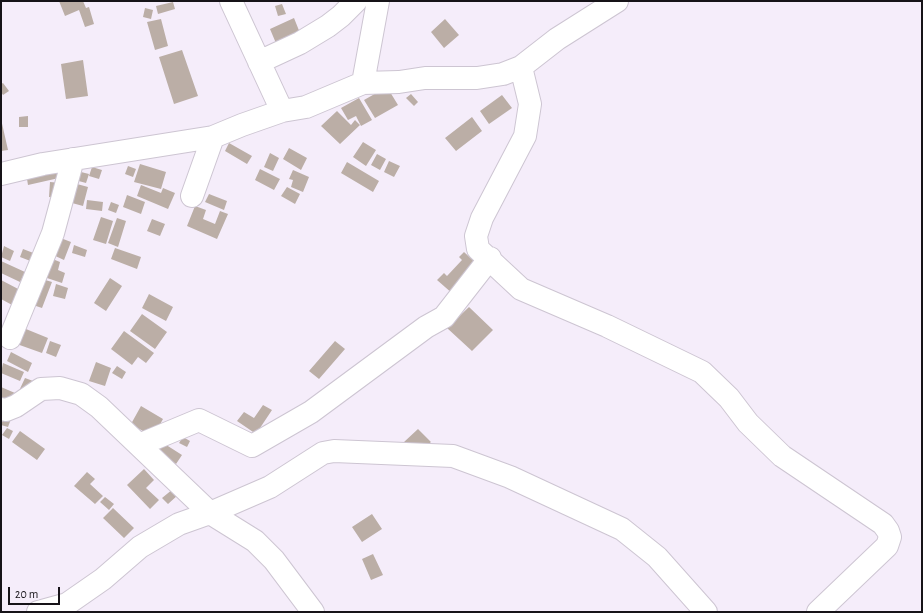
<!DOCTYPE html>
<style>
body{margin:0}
#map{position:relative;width:923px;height:613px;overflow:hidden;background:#f5edfa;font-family:"Alegreya Sans",sans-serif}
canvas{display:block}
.frame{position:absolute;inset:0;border:2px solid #161318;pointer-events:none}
.scale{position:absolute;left:8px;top:587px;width:52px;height:18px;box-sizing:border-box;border:2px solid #161318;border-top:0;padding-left:5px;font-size:12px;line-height:14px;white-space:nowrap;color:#161318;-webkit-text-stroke:3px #f5edfa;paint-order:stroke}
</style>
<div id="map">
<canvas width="923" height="613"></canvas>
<div class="frame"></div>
<div class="scale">20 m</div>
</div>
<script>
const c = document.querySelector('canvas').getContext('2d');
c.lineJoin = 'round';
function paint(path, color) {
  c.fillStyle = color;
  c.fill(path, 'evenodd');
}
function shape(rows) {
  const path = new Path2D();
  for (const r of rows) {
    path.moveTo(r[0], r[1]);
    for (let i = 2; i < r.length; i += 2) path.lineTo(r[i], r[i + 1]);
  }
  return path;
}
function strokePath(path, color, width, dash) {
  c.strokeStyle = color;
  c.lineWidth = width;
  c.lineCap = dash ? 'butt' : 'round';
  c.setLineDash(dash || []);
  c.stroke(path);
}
const building = shape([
 [59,1,83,1,86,8,89,7,94,24,85,27,79,10,65,16],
 [173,2,175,9,158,14,156,6],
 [282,4,286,14,278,16,275,6],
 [145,8,153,10,151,19,143,17],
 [294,18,302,38,278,48,270,29],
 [161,19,168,46,155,50,147,22],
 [445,19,459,35,444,48,431,32],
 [182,50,198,96,174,104,159,57],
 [83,60,88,96,66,99,61,64],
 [3,83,9,91,3,95,1,92,1,84],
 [387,87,398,105,375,118,364,100],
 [411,94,418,102,414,106,406,98],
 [502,95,512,108,489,124,480,111],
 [359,98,372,120,361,126,356,116,348,120,341,108],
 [337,111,351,125,355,120,360,125,340,144,321,126],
 [28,116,28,127,19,127,19,117],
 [472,117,482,131,456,151,445,138],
 [1,119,8,150,1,151],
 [363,142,376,150,366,166,353,157],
 [229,143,252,156,247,164,225,151],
 [289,148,307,158,301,170,283,159],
 [270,153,279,158,273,171,264,167],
 [377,154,386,159,380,170,371,165],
 [389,161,400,166,394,177,384,172],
 [347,162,379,181,373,192,341,173],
 [140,164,166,172,161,189,134,182],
 [128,166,136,169,133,177,125,174],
 [56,167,59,178,28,185,26,173],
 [92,167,102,170,99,179,89,176],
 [260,169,280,179,274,190,255,180],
 [293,170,309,177,303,192,291,187,293,180,289,179],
 [77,171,89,174,86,183,75,180],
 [50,182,61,183,59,198,49,197],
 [77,184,88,187,83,206,72,203],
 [141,185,161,193,163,188,175,193,168,209,137,196],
 [287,187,300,194,295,204,281,196],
 [209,194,227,201,224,210,205,202],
 [127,195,145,202,141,214,123,207],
 [87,200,103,202,102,211,86,209],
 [111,202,119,205,116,213,108,210],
 [195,206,206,210,203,219,215,224,220,211,228,214,217,239,187,226],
 [101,217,113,221,106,244,93,240],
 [117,218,126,221,118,247,108,243],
 [152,219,165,224,160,236,147,231],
 [58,237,71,242,64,260,51,254],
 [74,245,87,250,85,257,72,253],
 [4,246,14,251,10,261,1,257],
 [115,248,141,257,137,269,111,259],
 [23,249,36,254,33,262,20,257],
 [464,252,480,267,453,294,437,280,444,273,447,276,462,260,459,257],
 [50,258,60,262,58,270,65,273,62,283,44,277],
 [1,261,25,272,20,282,1,273],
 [110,278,122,286,106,311,94,303],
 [42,279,52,282,42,308,33,305],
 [1,280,22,291,14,306,1,299],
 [56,284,68,288,65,299,53,296],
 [149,294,173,307,166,321,142,308],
 [469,307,493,330,472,351,447,328],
 [142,314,167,332,155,349,130,331],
 [21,327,48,338,42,353,14,343],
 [124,331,154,353,146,363,138,357,132,365,111,349],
 [50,341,61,345,56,357,46,353],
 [335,341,345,349,319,379,309,371],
 [11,352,32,363,28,372,7,361],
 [96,362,111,368,105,386,89,381],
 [3,363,24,372,20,381,1,373],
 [117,366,126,372,122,379,112,373],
 [25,378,33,381,18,393],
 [1,387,15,393,11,404,1,400],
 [263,405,272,410,256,434,237,421,244,412,254,418],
 [141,406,163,419,153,437,131,424],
 [4,417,11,419,8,427,1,425],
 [7,428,13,431,9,439,2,435],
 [418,429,431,442,423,449,412,451,404,442],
 [20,431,45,449,37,460,12,442],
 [183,437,190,441,187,447,179,443],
 [160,441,182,455,176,464,154,451],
 [144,469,154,480,146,488,159,500,150,509,127,485],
 [87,472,95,479,90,484,103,496,95,504,74,486],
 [173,489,178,495,168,504,162,498],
 [105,497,114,504,109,510,100,502],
 [113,508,134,528,124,538,103,518],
 [372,514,382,529,362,542,352,527],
 [373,554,383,575,371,580,362,559]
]);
const minor = shape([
 [231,1,282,111],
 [259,62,300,43,328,26,341,16,356,1],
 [521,67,530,104,525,136,482,218,476,236,478,249,521,289,607,326,702,372,729,398,748,423,782,456,883,524,888,531,890,537,887,546,818,612],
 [363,83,378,1],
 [1,174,43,164,213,137,242,125,282,111,306,107,363,83,399,82,425,78,477,78,503,74,521,67,557,39,617,1],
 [192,196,213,137],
 [10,338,53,233,73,159],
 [1,409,6,410,16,406,41,389,60,388,81,394,99,407,210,513,270,487,323,453,334,451,453,456,510,477,622,529,657,557,706,612],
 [139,445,199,420,252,446,311,412,426,327,444,317,490,258],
 [38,612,67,604,103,579,140,547,179,524,210,513,255,541,274,560,313,612]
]);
paint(building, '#bbaea6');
strokePath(minor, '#cdc5d2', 24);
strokePath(minor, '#fff', 22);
</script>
